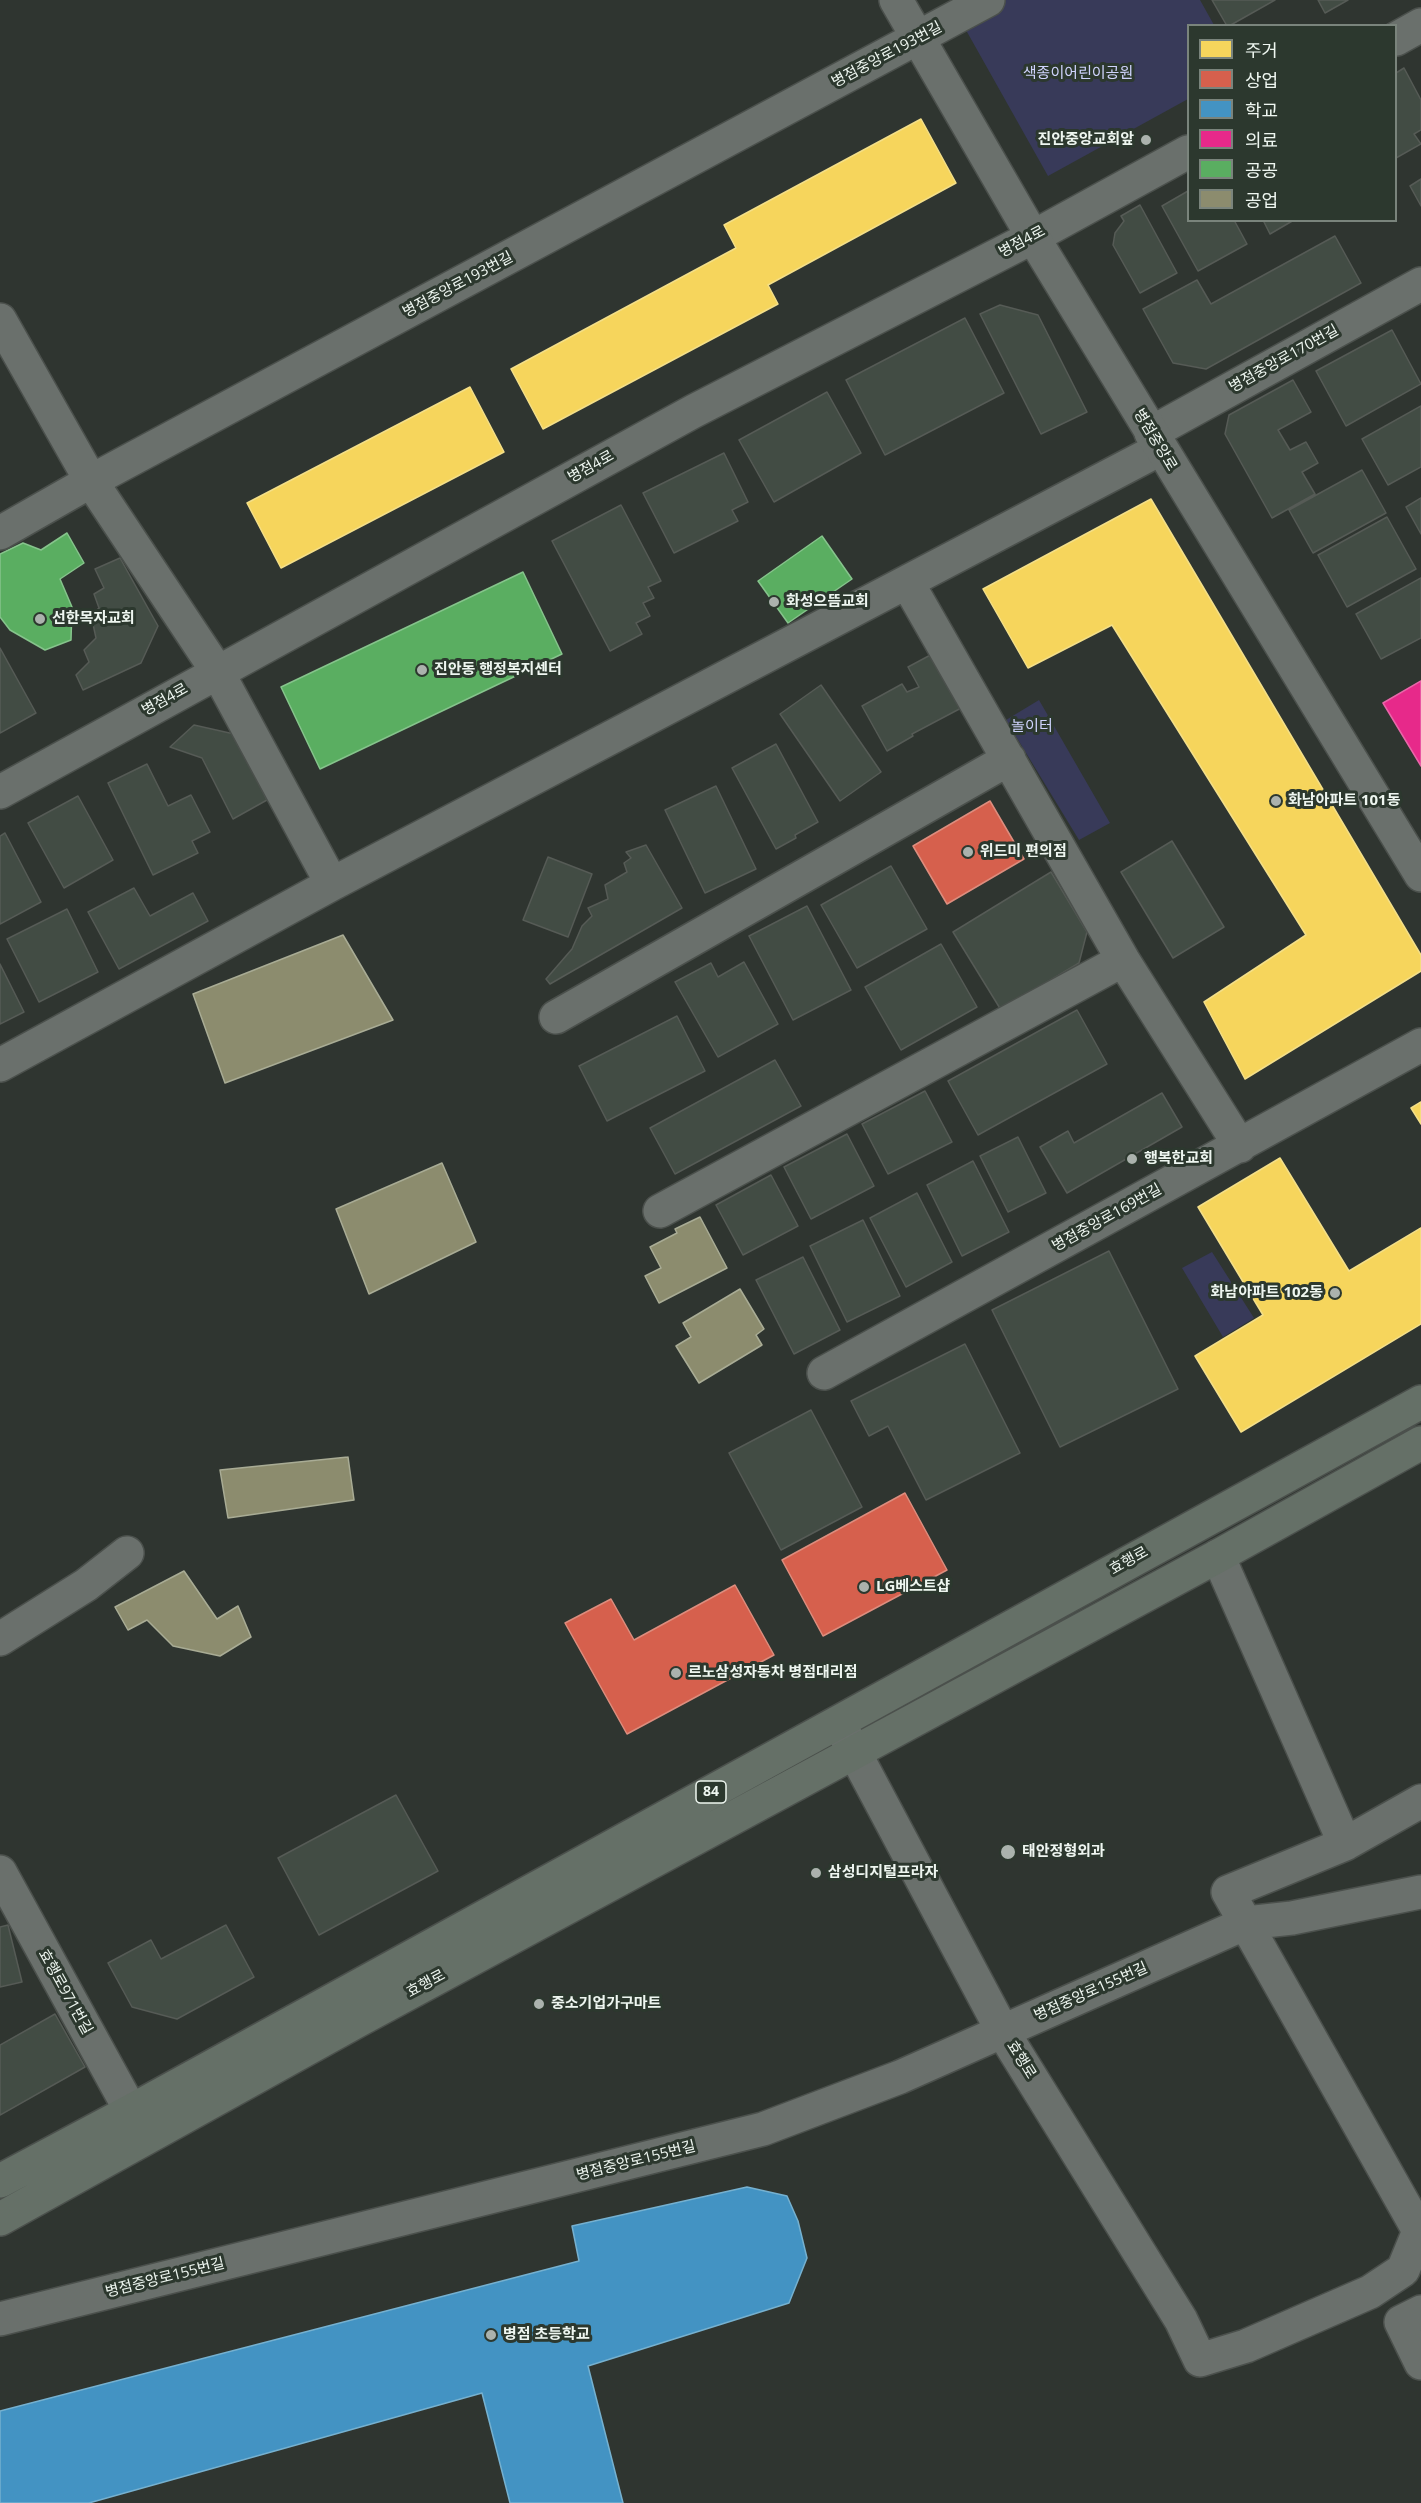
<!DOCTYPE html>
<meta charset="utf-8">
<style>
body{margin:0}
#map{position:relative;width:1421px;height:2503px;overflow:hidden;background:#2f3530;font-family:"Open Sans","Noto Sans KR",sans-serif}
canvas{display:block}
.legend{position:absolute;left:1187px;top:24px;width:210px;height:198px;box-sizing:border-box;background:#2c382e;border:2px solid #7a847c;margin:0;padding:8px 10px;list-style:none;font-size:18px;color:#eef6f0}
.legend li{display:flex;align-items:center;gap:12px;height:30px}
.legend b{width:30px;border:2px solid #7a847c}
</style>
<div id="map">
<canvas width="1421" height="2503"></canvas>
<ul class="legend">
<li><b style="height:16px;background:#f6d55c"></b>주거</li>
<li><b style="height:16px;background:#d6604d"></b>상업</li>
<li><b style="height:16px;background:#4393c3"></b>학교</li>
<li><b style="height:16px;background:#e7298a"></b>의료</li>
<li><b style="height:16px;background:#5aae61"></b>공공</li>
<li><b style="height:16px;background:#8c8c6e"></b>공업</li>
</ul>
</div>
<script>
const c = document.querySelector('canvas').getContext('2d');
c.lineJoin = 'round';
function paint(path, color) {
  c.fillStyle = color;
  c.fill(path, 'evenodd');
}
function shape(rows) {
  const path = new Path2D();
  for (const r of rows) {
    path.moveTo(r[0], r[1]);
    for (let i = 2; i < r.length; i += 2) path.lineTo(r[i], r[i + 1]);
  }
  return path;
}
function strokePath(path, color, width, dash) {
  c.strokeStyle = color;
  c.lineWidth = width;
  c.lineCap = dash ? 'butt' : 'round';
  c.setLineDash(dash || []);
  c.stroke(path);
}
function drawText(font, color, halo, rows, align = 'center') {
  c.font = font + ' "Open Sans","Noto Sans KR",sans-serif';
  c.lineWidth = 6;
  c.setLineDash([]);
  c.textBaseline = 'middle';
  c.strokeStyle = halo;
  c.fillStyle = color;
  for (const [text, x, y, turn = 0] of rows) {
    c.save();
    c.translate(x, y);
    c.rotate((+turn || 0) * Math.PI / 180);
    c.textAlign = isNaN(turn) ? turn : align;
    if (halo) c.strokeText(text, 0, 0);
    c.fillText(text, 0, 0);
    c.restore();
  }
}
const green = shape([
 [1003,0,1200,0,1214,25,1188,26,1188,99,1048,176,962,23],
 [1039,700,1110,823,1079,840,1006,720],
 [1212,1252,1254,1318,1223,1337,1182,1268]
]);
const homes = shape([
 [921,119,956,183,768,285,778,304,543,429,511,369,736,248,724,225,921,119],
 [470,387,504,452,281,568,247,503,470,387],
 [1151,499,1421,955,1421,971,1245,1079,1204,1002,1306,935,1112,625,1028,668,983,589,1151,499],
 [1421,1102,1421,1124,1411,1108,1421,1102],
 [1280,1158,1349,1271,1421,1228,1421,1324,1241,1432,1195,1356,1263,1315,1198,1207,1280,1158]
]);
const shops = shape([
 [990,801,1024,859,947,904,913,846,990,801],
 [905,1493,947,1570,823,1636,782,1560,905,1493],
 [735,1585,774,1655,627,1734,565,1623,611,1599,634,1640,735,1585]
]);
const schools = shape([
 [747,2187,787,2196,798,2221,807,2258,789,2303,588,2366,623,2503,510,2503,482,2393,89,2503,0,2503,0,2411,579,2261,572,2226,747,2187]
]);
const health = shape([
 [1421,681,1421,766,1383,703,1421,681]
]);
const public = shape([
 [67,533,84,563,60,579,72,607,71,640,45,650,10,630,0,617,0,554,23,543,41,550,67,533],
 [822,536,852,579,788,623,758,581,822,536],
 [523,572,562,654,320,769,281,687,523,572]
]);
const industry = shape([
 [343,935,393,1020,225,1083,193,994,343,935],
 [442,1163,476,1242,369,1294,336,1209,442,1163],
 [700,1217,727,1268,659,1303,645,1276,661,1268,650,1247,677,1233,675,1229,700,1217],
 [740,1289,764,1329,756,1335,762,1345,699,1383,676,1346,691,1337,683,1323,740,1289],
 [348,1457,354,1500,228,1518,220,1470,348,1457],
 [184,1571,217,1619,238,1606,251,1637,220,1656,173,1646,147,1620,128,1630,115,1607,184,1571]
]);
const building = shape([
 [1212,0,1275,0,1229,26,1227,26,1212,0],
 [1318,0,1348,0,1325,13,1318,0],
 [1404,68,1421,100,1421,130,1414,134,1421,144,1396,158,1396,73,1404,68],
 [1421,179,1421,206,1410,186,1421,179],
 [1188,191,1188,220,1234,220,1247,244,1198,271,1162,206,1188,191],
 [1140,205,1177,273,1140,293,1113,245,1115,233,1124,221,1121,216,1140,205],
 [1263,220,1294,220,1270,234,1263,220],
 [1335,236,1361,283,1206,369,1173,363,1143,309,1197,280,1211,304,1335,236],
 [1000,305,1038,315,1087,412,1041,434,980,314,1000,305],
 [965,318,1004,393,885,455,846,380,965,318],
 [1392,330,1421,384,1346,426,1316,371,1392,330],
 [1293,380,1311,412,1278,430,1290,450,1306,442,1318,463,1302,472,1315,494,1272,518,1225,434,1229,415,1293,380],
 [827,392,861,453,774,502,739,440,827,392],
 [1421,406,1421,467,1388,485,1362,439,1421,406],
 [724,453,748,502,732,510,738,521,674,553,643,493,724,453],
 [1362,470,1386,513,1313,553,1289,510,1362,470],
 [1421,498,1421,534,1406,507,1421,498],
 [621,505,661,581,648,587,654,598,643,603,650,616,636,623,642,634,610,651,552,541,621,505],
 [1387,517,1416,569,1347,607,1318,555,1387,517],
 [120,558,158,626,141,663,83,690,76,675,89,662,84,650,96,638,91,615,99,608,94,594,104,588,95,569,120,558],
 [1421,578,1421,638,1381,659,1356,614,1421,578],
 [0,648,36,713,0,733,0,648],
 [936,652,965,706,912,734,913,736,887,751,862,706,902,684,907,692,919,687,908,667,936,652],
 [821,685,881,772,840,801,780,714,821,685],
 [194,725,234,734,267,800,233,819,202,758,170,747,194,725],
 [776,744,818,822,795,835,796,838,776,849,732,768,776,744],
 [147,764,168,806,191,795,210,832,192,841,198,853,153,875,108,783,147,764],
 [716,786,756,869,705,893,665,810,716,786],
 [78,796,113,860,64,888,28,823,78,796],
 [5,833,41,902,0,924,0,836,5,833],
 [1172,841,1224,927,1173,958,1121,872,1172,841],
 [646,845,682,908,550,984,546,979,572,949,582,926,592,916,588,908,608,899,605,885,627,872,624,863,631,858,626,852,646,845],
 [548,857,592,874,568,937,523,920,548,857],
 [891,866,927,929,857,968,821,905,891,866],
 [1051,872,1087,932,1079,963,1001,1010,953,932,1051,872],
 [134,888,150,916,193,893,208,921,119,969,88,912,134,888],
 [807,906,851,990,793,1020,749,936,807,906],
 [67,909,98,972,39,1002,7,939,67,909],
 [941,944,977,1007,901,1050,865,987,941,944],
 [744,962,778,1024,718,1057,675,982,711,963,718,977,744,962],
 [0,964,24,1012,0,1024,0,964],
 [1077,1010,1107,1064,978,1135,948,1081,1077,1010],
 [677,1016,705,1071,607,1121,579,1066,677,1016],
 [775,1060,801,1106,675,1174,650,1128,775,1060],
 [925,1091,952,1142,888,1174,862,1124,925,1091],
 [1162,1093,1182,1127,1067,1193,1040,1147,1068,1131,1074,1143,1162,1093],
 [847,1134,874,1186,811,1219,784,1167,847,1134],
 [1018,1137,1046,1193,1008,1212,980,1156,1018,1137],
 [973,1161,1009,1232,962,1256,927,1185,973,1161],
 [771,1175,798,1226,743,1255,716,1205,771,1175],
 [917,1193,952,1262,906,1287,870,1218,917,1193],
 [863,1220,900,1296,847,1322,810,1246,863,1220],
 [1109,1251,1178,1389,1060,1447,992,1310,1109,1251],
 [803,1257,840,1330,794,1354,756,1280,803,1257],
 [965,1344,1020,1453,926,1500,888,1426,869,1436,851,1401,965,1344],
 [811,1410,862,1507,781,1550,729,1453,811,1410],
 [396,1795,438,1871,319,1935,278,1858,396,1795],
 [8,1925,22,1982,0,1987,0,1927,8,1925],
 [226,1925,254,1977,177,2019,132,2007,108,1963,151,1940,161,1959,226,1925],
 [55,2014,85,2067,0,2115,0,2045,55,2014]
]);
const street = shape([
 [1396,39,1421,25],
 [0,320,91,481,988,0],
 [1151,433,1421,284],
 [0,533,91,481,217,671,332,884],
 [907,582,1123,960,1240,1146],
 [0,792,694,411,1033,237,1188,152],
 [556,1017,1009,759],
 [0,1065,332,884,1160,449],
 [660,1211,1123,960],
 [824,1373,1421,1045],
 [1218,1556,1345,1844],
 [0,1639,86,1585,127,1553],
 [841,1727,1003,2032,1181,2320,1200,2360,1246,2346,1370,2292,1403,2270,1419,2231,1228,1892,1345,1844,1421,1801],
 [0,1872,131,2111],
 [1421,2312,1401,2322,1421,2363],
 [0,2319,763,2129,900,2077,1246,1923,1292,1918,1421,1892]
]);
const secondary = shape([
 [896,0,1033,237,1421,875]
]);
const primary = shape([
 [0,2181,131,2111,1421,1402],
 [0,2219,357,2021,1218,1556,1421,1443]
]);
const markers = [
 [1146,140,6,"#abb2ad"],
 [774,602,6,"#abb2ad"],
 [40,619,6,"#abb2ad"],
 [422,670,6,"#abb2ad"],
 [1276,801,6,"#abb2ad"],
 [968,852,6,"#abb2ad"],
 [1132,1159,6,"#abb2ad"],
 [1335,1293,6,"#abb2ad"],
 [864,1587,6,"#abb2ad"],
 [676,1673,6,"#abb2ad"],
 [1008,1852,8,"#abb2ad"],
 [816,1873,6,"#abb2ad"],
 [539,2004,6,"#abb2ad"],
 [491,2335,6,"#abb2ad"]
];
const shields = [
 [711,1792,30]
];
const shieldNames = [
 ["84",711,1792]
];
const streetNames = [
 ["병점중앙로193번길",887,55,-28],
 ["병점4로",1022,242,-28],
 ["병점중앙로193번길",458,285,-28],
 ["병점중앙로170번길",1284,359,-29],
 ["병점중앙로",1155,440,59],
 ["병점4로",591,467,-29],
 ["병점4로",165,700,-29],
 ["병점중앙로169번길",1107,1218,-29],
 ["효행로",1129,1561,-29],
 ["효행로",426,1984,-28],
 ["효행로971번길",65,1992,61],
 ["병점중앙로155번길",1091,1992,-24],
 ["효행로",1021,2060,58],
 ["병점중앙로155번길",636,2161,-14],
 ["병점중앙로155번길",165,2278,-14]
];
const parkNames = [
 ["색종이어린이공원",1078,74],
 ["놀이터",1032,727]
];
const poiNames = [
 ["진안중앙교회앞",1134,140,"right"],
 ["화성으뜸교회",786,602],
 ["선한목자교회",52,619],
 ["진안동 행정복지센터",434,670],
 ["화남아파트 101동",1288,801],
 ["위드미 편의점",980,852],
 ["행복한교회",1144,1159],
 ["화남아파트 102동",1323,1293,"right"],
 ["LG베스트샵",876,1587],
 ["르노삼성자동차 병점대리점",688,1673],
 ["태안정형외과",1022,1852],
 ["삼성디지털프라자",828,1873],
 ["중소기업가구마트",551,2004],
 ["병점 초등학교",503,2335]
];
paint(green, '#383a59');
paint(homes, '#f6d55c');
strokePath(homes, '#f4df88', 1.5);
paint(shops, '#d6604d');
strokePath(shops, '#dd8d7e', 1.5);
paint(schools, '#4393c3');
strokePath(schools, '#76b1d0', 1.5);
paint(health, '#e7298a');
strokePath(health, '#e966a9', 1.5);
paint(public, '#5aae61');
strokePath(public, '#86c48c', 1.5);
paint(industry, '#8c8c6e');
strokePath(industry, '#a9ac95', 1.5);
paint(building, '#424c44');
strokePath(building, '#565b56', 1.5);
strokePath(street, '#4b504c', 36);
strokePath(secondary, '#4b504c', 36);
strokePath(primary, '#4b504c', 36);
strokePath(street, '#6a706c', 33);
strokePath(secondary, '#6a706c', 33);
strokePath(primary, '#657067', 33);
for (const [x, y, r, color] of markers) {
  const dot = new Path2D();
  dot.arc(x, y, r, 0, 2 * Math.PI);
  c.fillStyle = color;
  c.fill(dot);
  strokePath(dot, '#2c382e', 2);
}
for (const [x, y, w] of shields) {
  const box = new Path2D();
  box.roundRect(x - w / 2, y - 11, w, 22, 4.5);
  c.fillStyle = '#2c382e';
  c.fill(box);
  strokePath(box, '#eef6f0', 1.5);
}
drawText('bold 14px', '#eef6f0', null, shieldNames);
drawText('15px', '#eef6f0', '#2c382e', streetNames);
drawText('15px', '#cfd3fd', '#2c382e', parkNames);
drawText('bold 15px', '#eef6f0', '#2c382e', poiNames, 'left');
</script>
